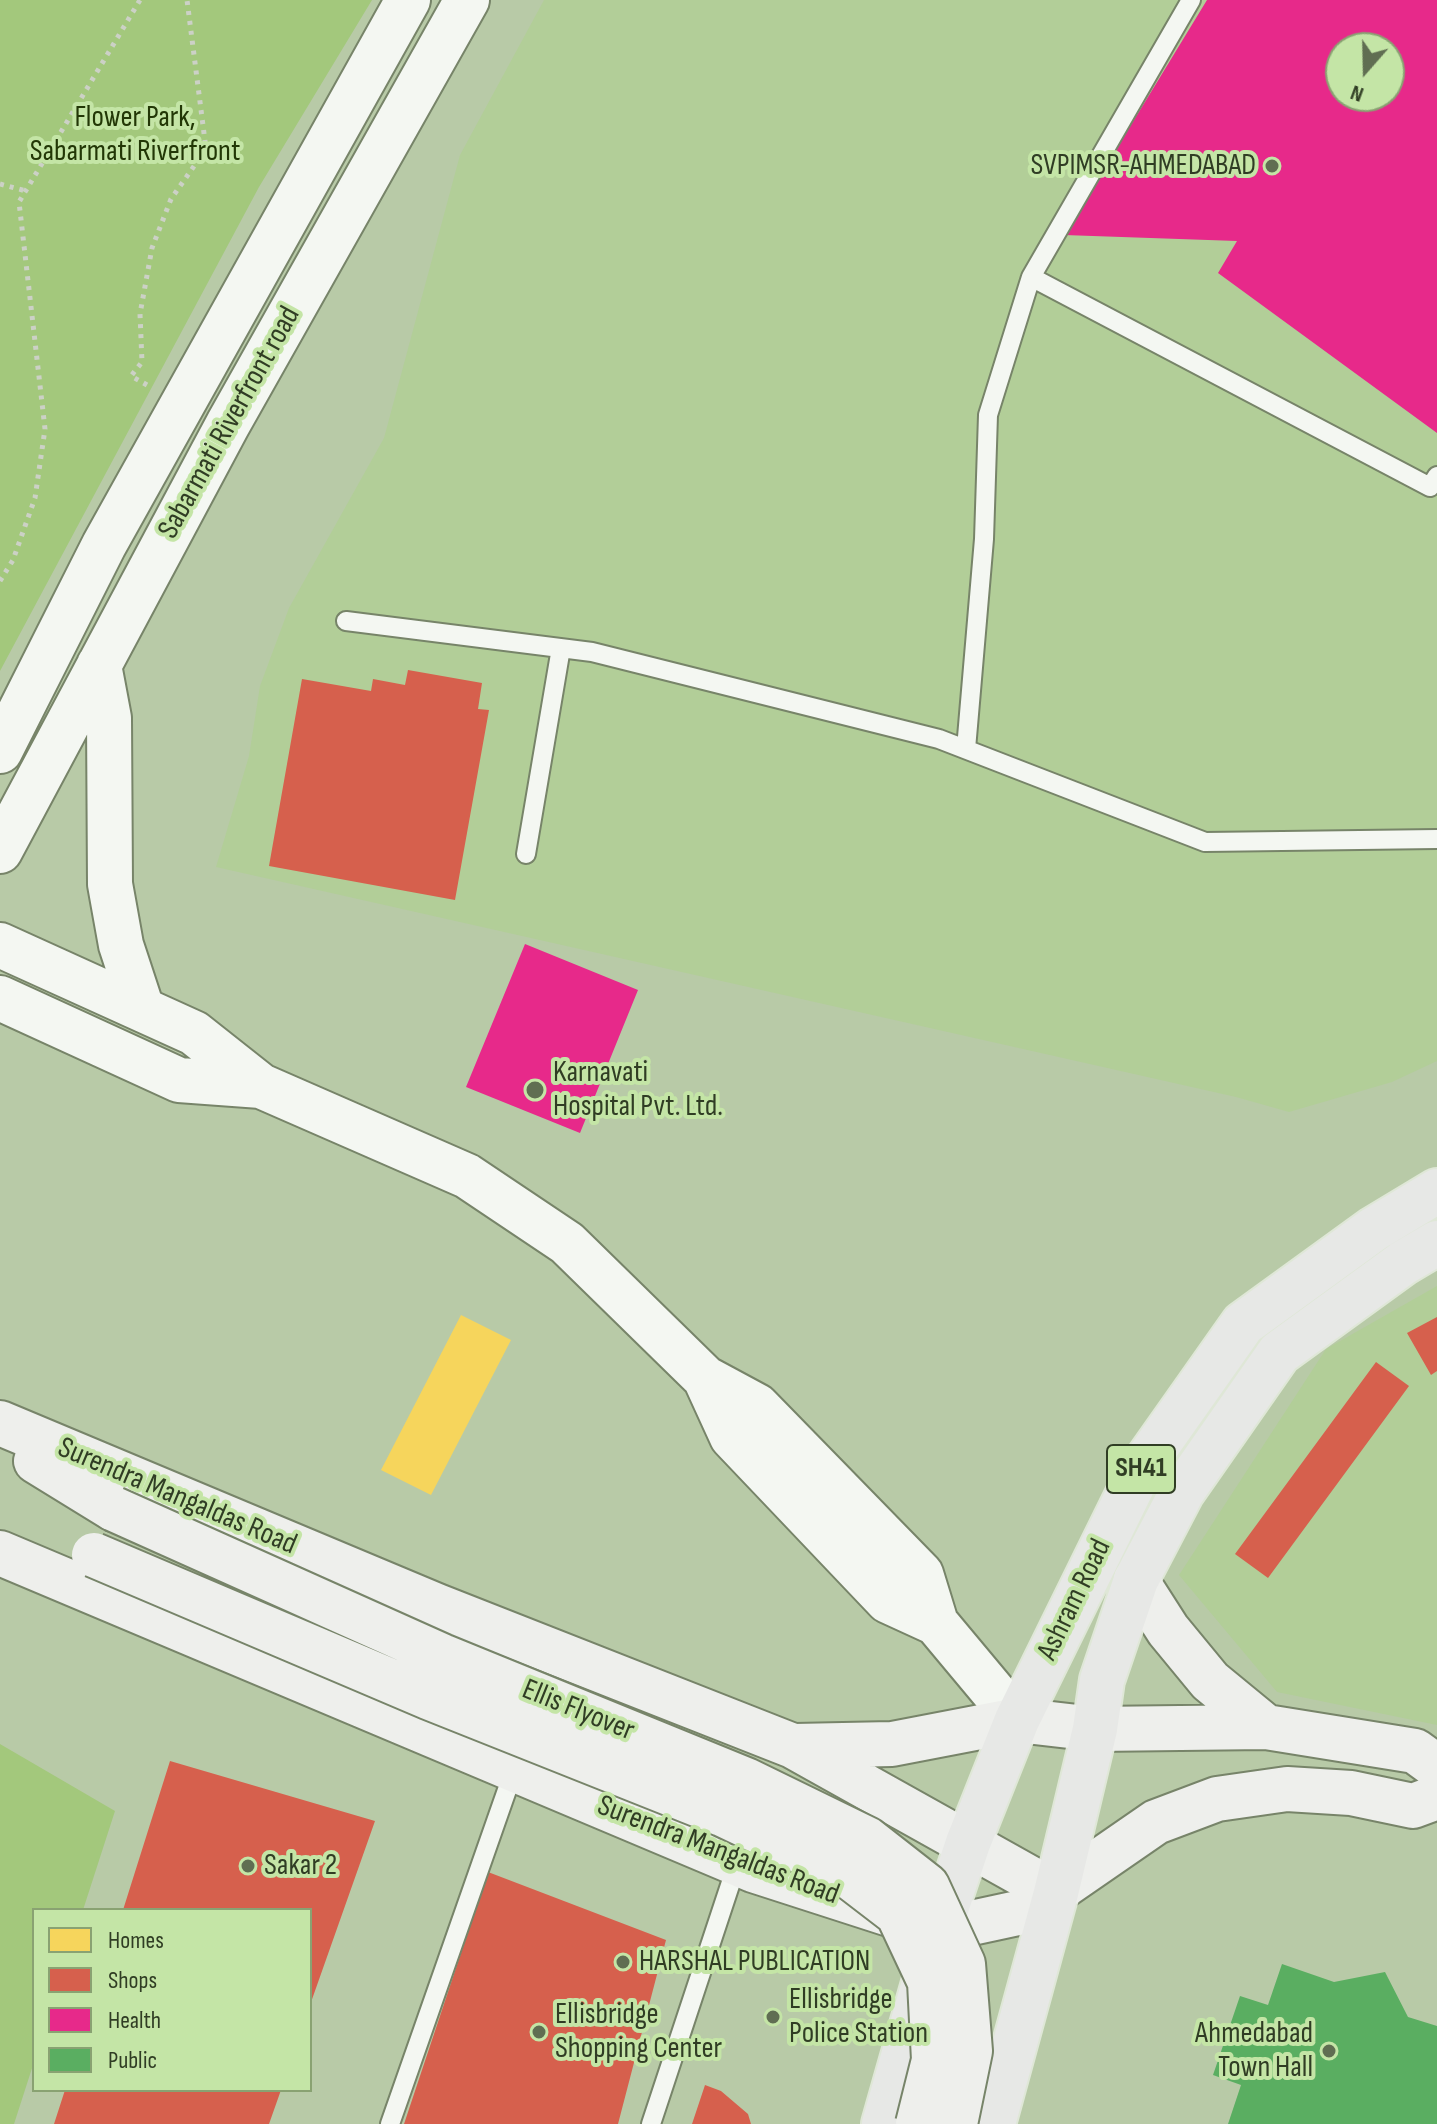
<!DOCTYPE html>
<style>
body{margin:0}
#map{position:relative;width:1437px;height:2124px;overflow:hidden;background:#b8caa7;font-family:"Sofia Sans Condensed",sans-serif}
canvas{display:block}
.legend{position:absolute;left:32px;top:1908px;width:280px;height:184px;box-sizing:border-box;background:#c4e5a6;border:2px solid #89a272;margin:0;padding:10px 14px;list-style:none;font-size:24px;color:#303d24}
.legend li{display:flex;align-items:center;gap:16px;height:40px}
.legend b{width:40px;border:2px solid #89a272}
.north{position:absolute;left:1325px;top:32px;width:80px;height:80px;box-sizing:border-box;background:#c4e5a6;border:2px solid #89a272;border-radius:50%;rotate:200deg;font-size:22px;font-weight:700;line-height:32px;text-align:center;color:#303d24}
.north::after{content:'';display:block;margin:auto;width:28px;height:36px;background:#606e52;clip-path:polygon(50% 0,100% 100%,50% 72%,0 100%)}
</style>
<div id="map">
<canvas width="1437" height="2124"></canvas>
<ul class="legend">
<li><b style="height:22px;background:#f6d55c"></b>Homes</li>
<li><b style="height:22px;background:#d6604d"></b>Shops</li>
<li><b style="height:22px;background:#e7298a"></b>Health</li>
<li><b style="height:22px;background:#5aae61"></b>Public</li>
</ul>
<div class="north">N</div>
</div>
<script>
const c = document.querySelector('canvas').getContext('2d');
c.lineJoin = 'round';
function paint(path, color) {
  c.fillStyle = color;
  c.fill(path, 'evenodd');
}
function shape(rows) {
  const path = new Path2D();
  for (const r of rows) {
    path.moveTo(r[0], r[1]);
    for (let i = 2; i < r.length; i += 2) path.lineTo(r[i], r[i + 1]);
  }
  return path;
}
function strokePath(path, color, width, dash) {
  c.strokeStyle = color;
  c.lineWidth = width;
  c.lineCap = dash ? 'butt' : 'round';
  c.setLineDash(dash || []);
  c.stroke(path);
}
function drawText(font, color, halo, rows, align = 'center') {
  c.font = font + ' "Sofia Sans Condensed",sans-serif';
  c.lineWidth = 8;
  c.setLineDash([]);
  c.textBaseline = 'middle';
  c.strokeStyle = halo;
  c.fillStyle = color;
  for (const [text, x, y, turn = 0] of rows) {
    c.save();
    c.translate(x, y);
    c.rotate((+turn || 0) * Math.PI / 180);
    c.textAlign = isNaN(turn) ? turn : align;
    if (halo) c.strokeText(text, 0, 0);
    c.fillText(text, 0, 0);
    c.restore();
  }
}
const built = shape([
 [544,0,1437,0,1437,1061,1392,1082,1289,1112,1236,1097,216,867,249,756,260,686,289,608,384,438,460,155],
 [1341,48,1389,48,1389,96,1341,96],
 [1437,1286,1437,1725,1277,1692,1179,1575,1326,1349]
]);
const green = shape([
 [0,0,372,0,259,187,0,671],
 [0,1744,115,1811,83,1910,34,1910,34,2062,14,2124,0,2124]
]);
const homes = shape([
 [461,1315,511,1340,431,1495,381,1470]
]);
const shops = shape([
 [408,670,482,683,478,709,489,710,455,900,269,866,302,679,371,691,373,679,405,685],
 [1437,1317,1437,1371,1431,1375,1407,1333],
 [1376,1362,1409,1386,1268,1578,1235,1554],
 [170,1761,375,1821,310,2005,310,1910,123,1910],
 [488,1872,666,1940,618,2124,404,2124],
 [705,2085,721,2091,748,2114,751,2124,692,2124],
 [65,2090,281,2090,269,2124,54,2124]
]);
const health = shape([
 [1207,0,1437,0,1437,433,1218,273,1237,241,1064,235],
 [1341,48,1389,48,1389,96,1341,96],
 [525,944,638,990,580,1133,466,1087]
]);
const public = shape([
 [1282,1964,1334,1982,1385,1972,1408,2017,1437,2026,1437,2124,1228,2124,1241,2085,1213,2075,1240,1996,1268,2005]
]);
const path = shape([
 [0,184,26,191],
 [147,385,131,376,142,362,140,314,152,248,171,199,206,149,187,0],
 [0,581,13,560,35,498,45,429,19,202,140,0]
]);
const service = shape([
 [1191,0,1031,277,1430,487,1437,476],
 [346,621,592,652,939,739,1205,842,1437,839],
 [966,749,984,539,988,415,1031,277],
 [526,854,561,648],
 [390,2124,514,1770],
 [651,2124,737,1864]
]);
const tertiary = shape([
 [99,665,109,718,110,884,121,945,142,1009],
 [0,751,104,545,408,0],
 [0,851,228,424,467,0],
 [0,945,194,1033,261,1086,467,1176,567,1243,705,1378,757,1406,921,1574,936,1623,1017,1720],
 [0,998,179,1080,261,1086],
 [705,1378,732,1437,888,1601,936,1623]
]);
const secondary = shape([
 [0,1423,437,1606,793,1746,1056,1893],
 [36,1461,114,1509],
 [0,1553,753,1870,939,1930,1027,1911,1156,1822,1217,1799,1287,1789,1351,1793,1413,1806,1437,1797],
 [1136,1580,1168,1630,1210,1681,1266,1727],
 [795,1746,892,1744,1017,1720,1095,1729,1266,1727,1415,1751,1437,1767]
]);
const primary = shape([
 [884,2124,939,1930,968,1843,1017,1720,1140,1470,1243,1324,1374,1229,1437,1191],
 [993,2124,1056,1893,1095,1729,1102,1680,1136,1580,1182,1492,1279,1353,1403,1263,1437,1243]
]);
const secondaryBridge = shape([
 [114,1509,442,1656,746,1780,867,1839,927,1886,963,1964,970,2051,955,2124],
 [94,1555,428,1697,722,1814,842,1871,898,1914,930,1982,934,2060,918,2124]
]);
const markers = [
 [1272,166,8,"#606e52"],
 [535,1090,10,"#606e52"],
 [248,1866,8,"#606e52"],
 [623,1962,8,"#606e52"],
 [773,2017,8,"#606e52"],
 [539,2032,8,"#606e52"],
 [1329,2051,8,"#606e52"]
];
const shields = [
 [1141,1469,68]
];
const shieldNames = [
 ["SH41",1141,1469]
];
const parkNames = [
 ["Flower Park,",135,118],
 ["Sabarmati Riverfront",135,152]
];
const poiNames = [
 ["SVPIMSR-AHMEDABAD",1256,166,"right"],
 ["Karnavati",553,1073],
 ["Hospital Pvt. Ltd.",553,1107],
 ["Sakar 2",264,1866],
 ["HARSHAL PUBLICATION",639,1962],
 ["Ellisbridge",789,2000],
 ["Police Station",789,2034],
 ["Ellisbridge",555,2015],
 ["Shopping Center",555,2049],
 ["Ahmedabad",1313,2034,"right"],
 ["Town Hall",1313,2068,"right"]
];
const streetNames = [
 ["Sabarmati Riverfront road",230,423,-61],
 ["Surendra Mangaldas Road",177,1497,23],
 ["Ashram Road",1075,1600,-64],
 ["Ellis Flyover",578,1711,22],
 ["Surendra Mangaldas Road",718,1851,21]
];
paint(built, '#b2ce98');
paint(green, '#a3c87c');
paint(homes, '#f6d55c');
paint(shops, '#d6604d');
paint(health, '#e7298a');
paint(public, '#5aae61');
strokePath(service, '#778469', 22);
strokePath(tertiary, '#778469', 48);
strokePath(secondary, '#778469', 48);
strokePath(primary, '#dfe7d7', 48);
strokePath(path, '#ccd1c6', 5, [4, 6]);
strokePath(service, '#f4f7f2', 18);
strokePath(tertiary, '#f4f7f2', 44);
strokePath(secondary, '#eeefec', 44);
strokePath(primary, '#e7e8e6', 44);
strokePath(secondaryBridge, '#778469', 48, []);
strokePath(secondaryBridge, '#eeefec', 44);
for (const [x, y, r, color] of markers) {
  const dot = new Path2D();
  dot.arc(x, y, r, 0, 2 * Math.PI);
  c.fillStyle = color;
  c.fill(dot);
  strokePath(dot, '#c4e5a6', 3);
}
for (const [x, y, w] of shields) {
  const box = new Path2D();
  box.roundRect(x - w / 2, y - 24, w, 48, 6);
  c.fillStyle = '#c4e5a6';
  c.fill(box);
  strokePath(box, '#303d24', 2);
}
drawText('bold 28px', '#303d24', null, shieldNames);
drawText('30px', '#223706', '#c4e5a6', parkNames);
drawText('30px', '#303d24', '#c4e5a6', poiNames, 'left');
drawText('30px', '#303d24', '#c4e5a6', streetNames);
</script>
